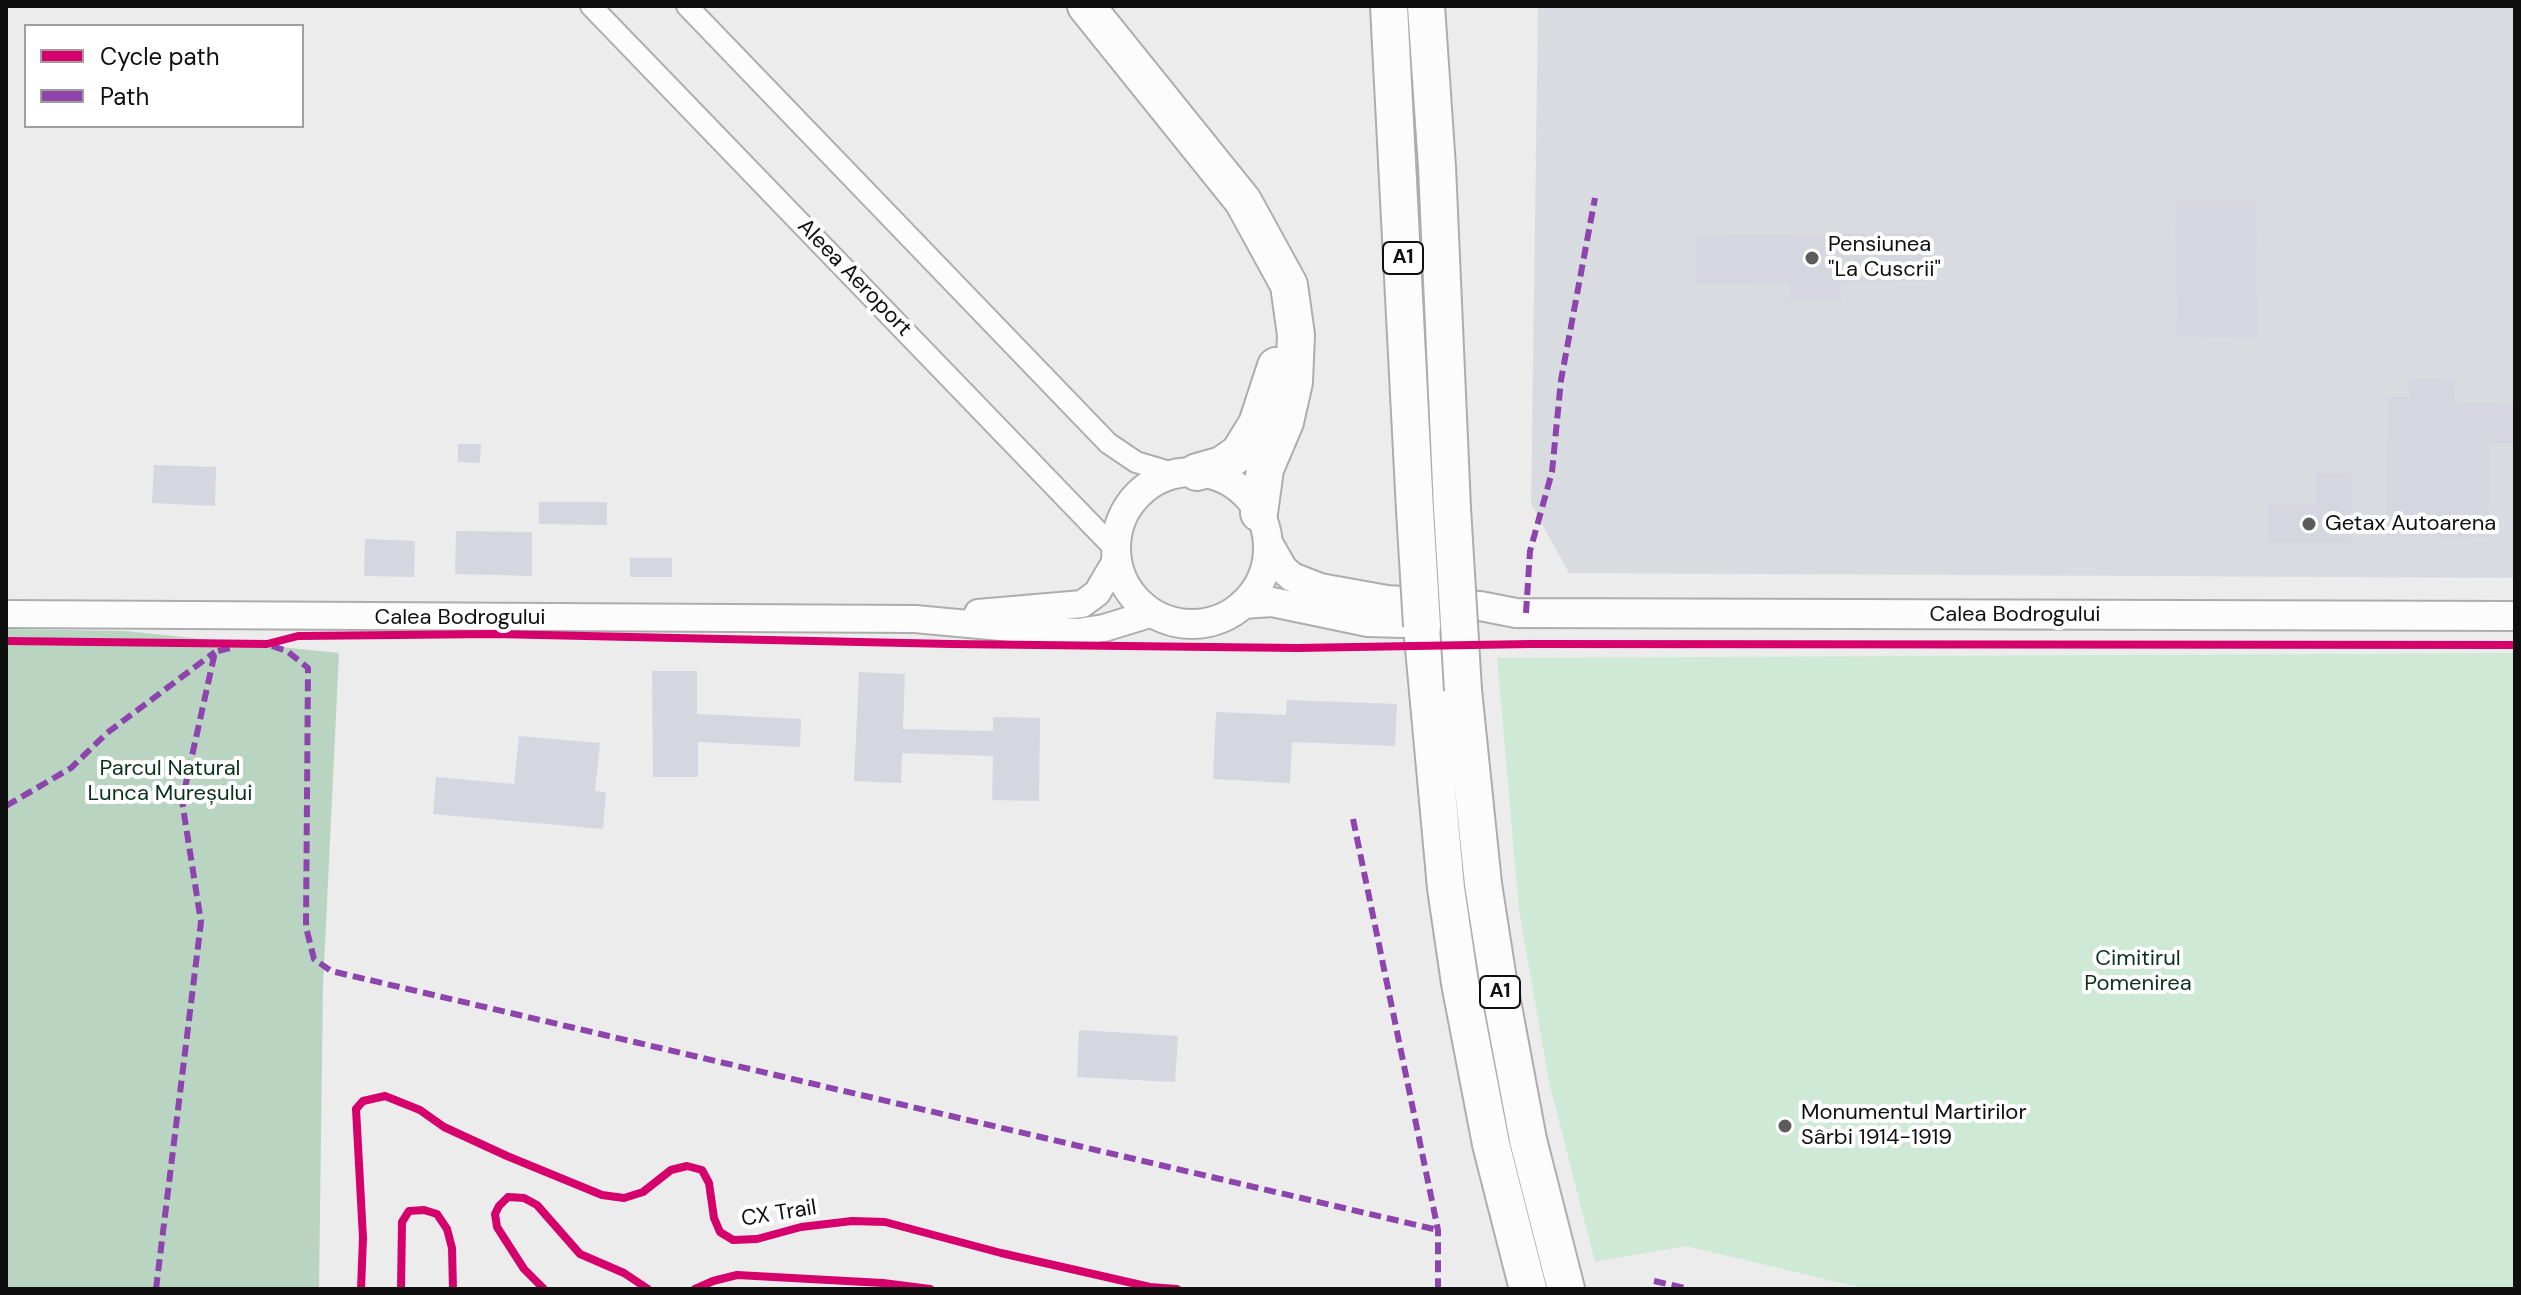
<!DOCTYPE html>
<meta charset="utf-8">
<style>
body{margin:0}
#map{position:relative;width:2521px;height:1295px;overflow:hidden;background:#ececed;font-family:"DM Sans",sans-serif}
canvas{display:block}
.frame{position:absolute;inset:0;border:8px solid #0f0f10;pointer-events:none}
.legend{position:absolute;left:24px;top:24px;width:280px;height:104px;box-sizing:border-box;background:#fff;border:2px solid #9f9f9f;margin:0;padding:10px 14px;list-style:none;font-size:24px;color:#0f0f10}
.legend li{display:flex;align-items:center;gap:16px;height:40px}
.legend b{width:40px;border:2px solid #9f9f9f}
</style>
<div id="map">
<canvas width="2521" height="1295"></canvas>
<div class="frame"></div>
<ul class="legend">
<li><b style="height:10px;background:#d6006c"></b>Cycle path</li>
<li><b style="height:10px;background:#8e44ad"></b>Path</li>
</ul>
</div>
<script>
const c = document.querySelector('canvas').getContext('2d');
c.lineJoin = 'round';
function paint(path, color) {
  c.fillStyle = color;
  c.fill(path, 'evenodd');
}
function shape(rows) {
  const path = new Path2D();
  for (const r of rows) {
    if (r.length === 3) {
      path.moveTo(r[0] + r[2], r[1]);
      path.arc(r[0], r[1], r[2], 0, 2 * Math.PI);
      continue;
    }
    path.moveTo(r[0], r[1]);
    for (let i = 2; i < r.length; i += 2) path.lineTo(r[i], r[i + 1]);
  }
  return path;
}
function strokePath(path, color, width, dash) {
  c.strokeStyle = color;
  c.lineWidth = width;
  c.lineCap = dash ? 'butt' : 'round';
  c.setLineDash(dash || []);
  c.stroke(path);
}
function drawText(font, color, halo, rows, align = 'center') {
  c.font = font + ' "DM Sans",sans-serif';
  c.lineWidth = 8;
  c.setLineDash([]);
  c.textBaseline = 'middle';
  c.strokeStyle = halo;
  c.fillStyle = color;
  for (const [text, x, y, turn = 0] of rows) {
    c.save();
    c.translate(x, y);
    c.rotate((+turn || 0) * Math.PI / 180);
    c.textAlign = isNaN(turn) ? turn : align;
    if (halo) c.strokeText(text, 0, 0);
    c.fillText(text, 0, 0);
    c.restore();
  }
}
const built = shape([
 [1538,6,2515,6,2515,578,1569,573,1531,504]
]);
const green = shape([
 [2515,653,2515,1289,1866,1289,1686,1246,1595,1262,1549,1082,1519,910,1497,658]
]);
const forest = shape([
 [6,629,125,631,339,653,323,986,319,1289,6,1289]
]);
const building = shape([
 [2175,200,2256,200,2258,338,2177,336],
 [1928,233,1928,281,1841,282,1841,301,1790,301,1789,283,1697,284,1697,235],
 [2409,378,2455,379,2454,402,2514,403,2514,443,2490,443,2489,537,2386,536,2387,397,2409,397],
 [458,444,481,444,480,463,458,462],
 [154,465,216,467,215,506,152,503],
 [2316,473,2351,473,2351,543,2267,543,2268,505,2316,504],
 [539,502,607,502,607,525,539,524],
 [456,531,532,532,532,576,455,574],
 [365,539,415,541,414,577,364,576],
 [630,558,672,558,672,577,630,577],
 [652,671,697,671,697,714,801,719,800,747,698,742,698,777,653,777],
 [859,672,905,674,903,729,993,731,993,717,1040,718,1039,801,992,800,993,756,902,753,901,783,854,781],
 [1287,700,1397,704,1395,746,1292,742,1290,783,1213,779,1216,712,1286,715],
 [519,736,600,743,595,791,606,792,603,829,433,814,436,777,514,784],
 [1079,1030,1178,1036,1175,1082,1077,1077]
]);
const minor = shape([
 [591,6,1116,550],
 [687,6,1108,443,1136,462,1176,474]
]);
const tertiary = shape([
 [978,613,1082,604,1097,593,1117,559],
 [6,614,915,619,1033,630,1078,632,1104,628,1153,613]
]);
const secondary = shape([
 [1192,548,76],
 [1268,543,1283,569,1292,577,1320,588,1387,600,1480,606,1516,613,2515,616],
 [1243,604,1272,602,1368,622,1440,624]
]);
const motorway = shape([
 [1086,6,1243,201,1289,285,1296,335,1294,382,1285,422,1265,469,1259,513],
 [1389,6,1415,510],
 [1426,6,1437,167,1452,508],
 [1197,472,1222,465,1239,453,1257,424,1276,366],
 [1422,626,1446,888,1460,983,1491,1144,1528,1289],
 [1463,690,1483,884,1498,980,1528,1140,1566,1289]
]);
const motorwayBridge = shape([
 [1452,508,1463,690],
 [1415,510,1422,626]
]);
const quiet = shape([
 [1526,613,1530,551,1552,472,1561,380,1595,198],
 [272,646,287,651,308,668,306,927,314,959,331,971,1438,1230],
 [6,806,71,768,107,733,215,652],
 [1353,819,1438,1230,1438,1289],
 [1654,1281,1689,1289],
 [156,1289,201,922,182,801,215,652,230,648]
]);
const cycleway = shape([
 [6,641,267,644,298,636,494,634,951,644,1297,648,1531,644,2515,645],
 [361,1289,363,1238,356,1109,363,1101,385,1096,420,1110,444,1127,507,1156,602,1195,624,1198,643,1192,671,1170,687,1166,702,1170,709,1183,714,1218,720,1232,733,1240,757,1239,801,1227,852,1221,885,1222,1001,1253,1150,1287,1177,1289],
 [401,1289,402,1222,409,1211,424,1210,437,1214,447,1229,452,1248,453,1289],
 [544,1289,524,1269,497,1227,495,1214,499,1206,508,1197,524,1198,537,1205,580,1254,624,1273,648,1289],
 [695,1289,713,1281,737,1275,883,1283,930,1289]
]);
const markers = [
 [1812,258,8,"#5c5c5d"],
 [2309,524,8,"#5c5c5d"],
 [1785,1126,8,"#5c5c5d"]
];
const shields = [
 [1403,258,40],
 [1500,992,40]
];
const shieldNames = [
 ["A1",1403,258],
 ["A1",1500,992]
];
const poiNames = [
 ["Pensiunea",1828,245],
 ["\"La Cuscrii\"",1828,270],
 ["Getax Autoarena",2325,524],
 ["Monumentul Martirilor",1801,1113],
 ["Sârbi 1914-1919",1801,1138]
];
const streetNames = [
 ["Aleea Aeroport",854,278,46],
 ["Calea Bodrogului",2015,615],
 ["Calea Bodrogului",460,618],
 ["CX Trail",779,1214,-9]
];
const parkNames = [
 ["Parcul Natural",170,769],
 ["Lunca Mureșului",170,794],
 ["Cimitirul",2138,959],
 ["Pomenirea",2138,984]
];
paint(built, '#d8dce0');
paint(green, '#ceead6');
paint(forest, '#b9d5c2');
paint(building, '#d5d6df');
strokePath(minor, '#adadad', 24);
strokePath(tertiary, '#adadad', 30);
strokePath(secondary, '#adadad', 32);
strokePath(motorway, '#adadad', 40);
strokePath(minor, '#fcfcfc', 20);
strokePath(tertiary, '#fcfcfc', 26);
strokePath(secondary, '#fcfcfc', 28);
strokePath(motorway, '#fcfcfc', 36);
strokePath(motorwayBridge, '#adadad', 40, []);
strokePath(motorwayBridge, '#fcfcfc', 36);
strokePath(quiet, '#8e44ad', 6, [12, 6]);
strokePath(cycleway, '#d6006c', 8);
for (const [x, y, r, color] of markers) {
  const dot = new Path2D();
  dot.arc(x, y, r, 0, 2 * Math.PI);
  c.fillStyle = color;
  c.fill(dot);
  strokePath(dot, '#fff', 3);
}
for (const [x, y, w] of shields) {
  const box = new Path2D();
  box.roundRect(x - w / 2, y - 16, w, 32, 6);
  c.fillStyle = '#fff';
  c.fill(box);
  strokePath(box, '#0f0f10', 2);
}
drawText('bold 20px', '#0f0f10', null, shieldNames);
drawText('22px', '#0f0f10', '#fff', poiNames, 'left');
drawText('22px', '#0f0f10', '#fff', streetNames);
drawText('22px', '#09321a', '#fff', parkNames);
</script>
